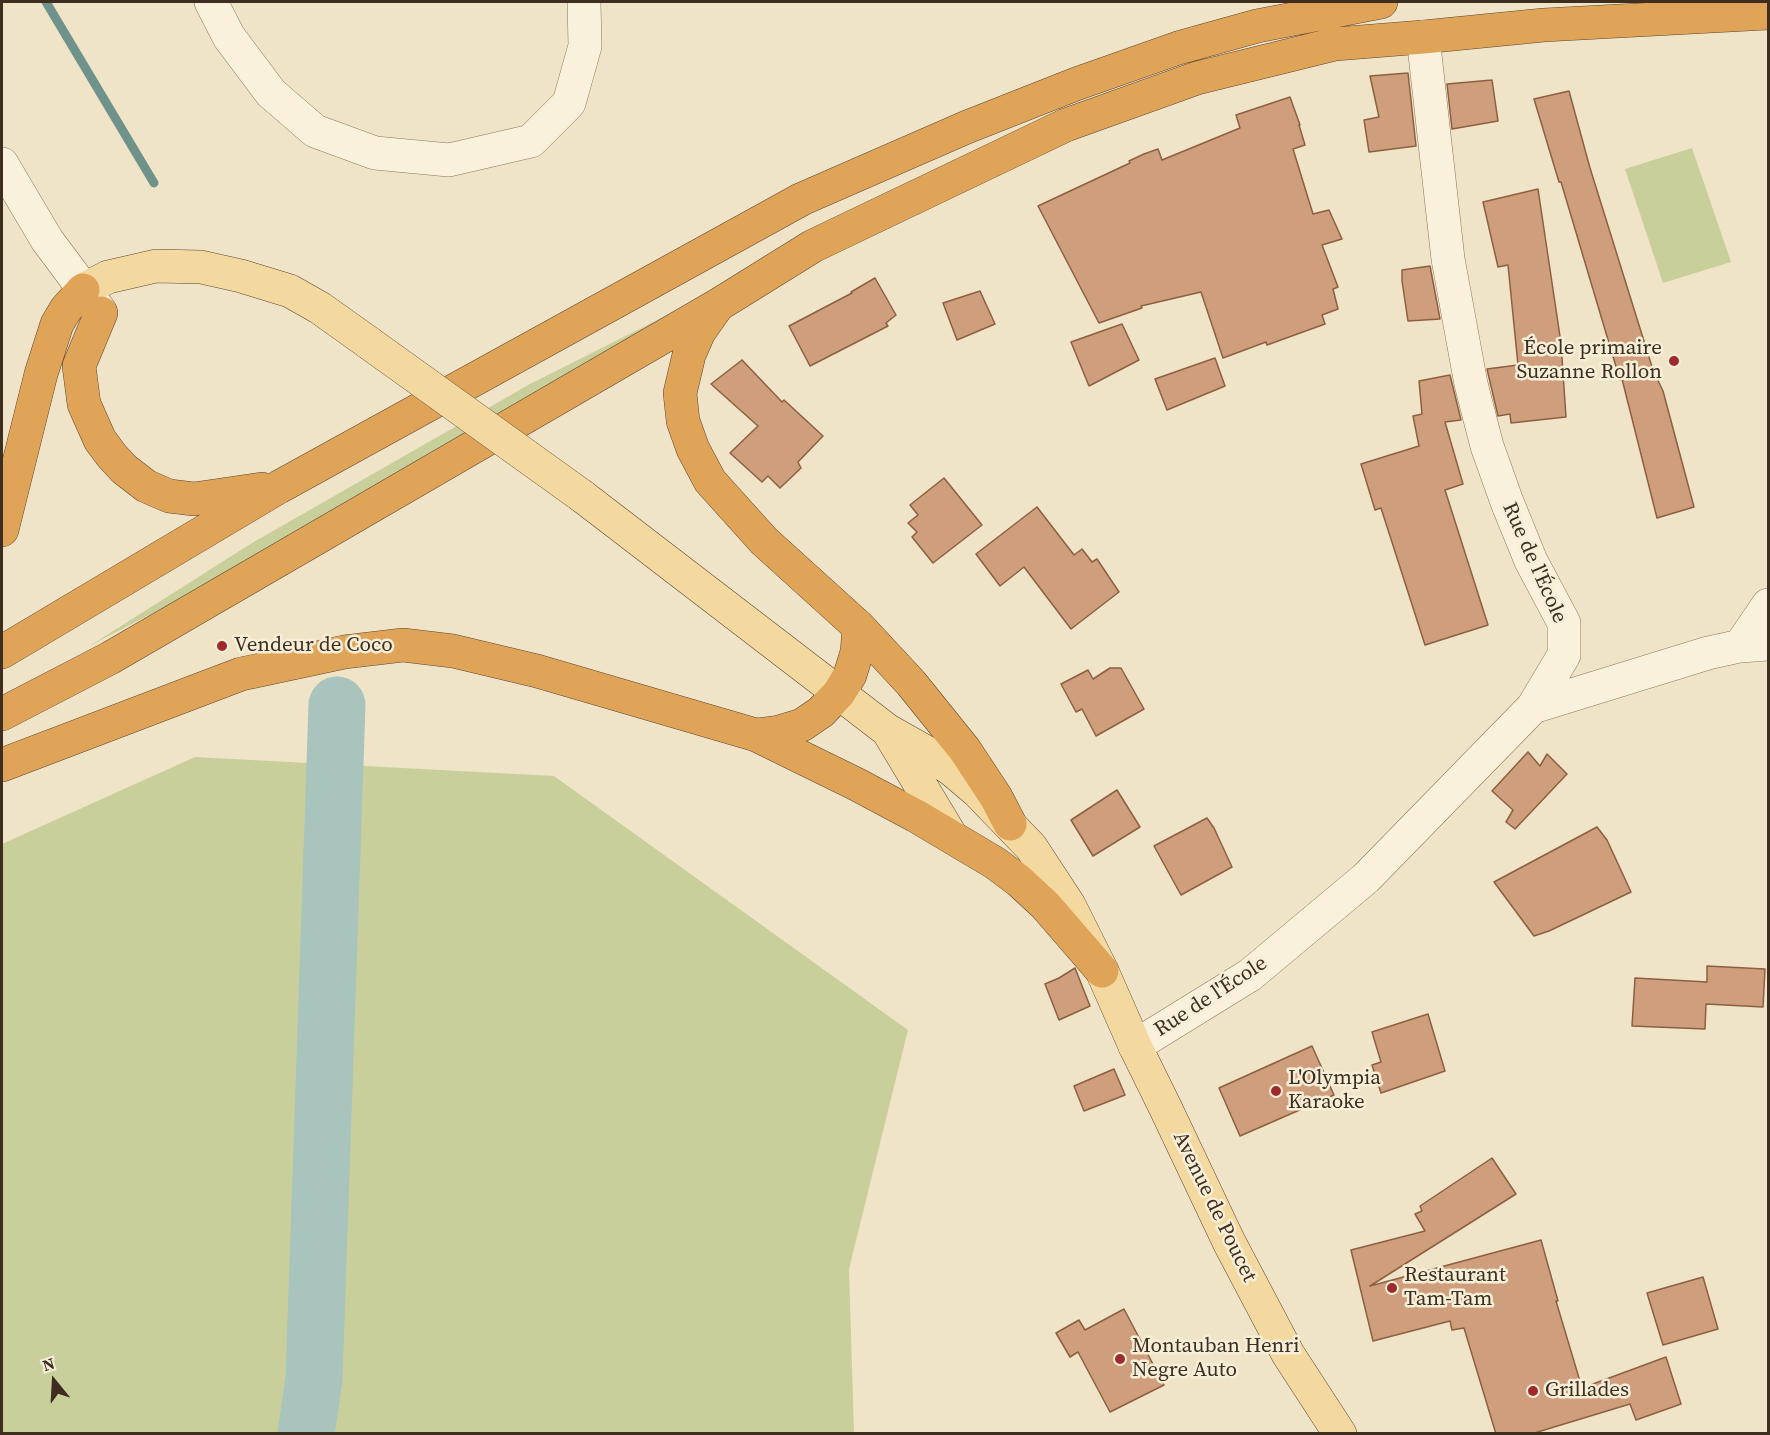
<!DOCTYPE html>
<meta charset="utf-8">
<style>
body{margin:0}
#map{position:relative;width:1770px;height:1435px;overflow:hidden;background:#f0e4c8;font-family:"Source Serif 4",serif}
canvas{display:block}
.frame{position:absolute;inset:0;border:3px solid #3d2e20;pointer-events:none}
.north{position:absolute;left:24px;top:1351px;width:60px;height:60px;-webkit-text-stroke:4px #f7eed8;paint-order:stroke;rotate:342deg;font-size:16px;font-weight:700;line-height:24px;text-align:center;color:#3d2e20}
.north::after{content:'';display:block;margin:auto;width:21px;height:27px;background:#3d2e20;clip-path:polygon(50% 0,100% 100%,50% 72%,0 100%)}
</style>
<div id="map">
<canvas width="1770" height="1435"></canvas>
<div class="frame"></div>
<div class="north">N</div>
</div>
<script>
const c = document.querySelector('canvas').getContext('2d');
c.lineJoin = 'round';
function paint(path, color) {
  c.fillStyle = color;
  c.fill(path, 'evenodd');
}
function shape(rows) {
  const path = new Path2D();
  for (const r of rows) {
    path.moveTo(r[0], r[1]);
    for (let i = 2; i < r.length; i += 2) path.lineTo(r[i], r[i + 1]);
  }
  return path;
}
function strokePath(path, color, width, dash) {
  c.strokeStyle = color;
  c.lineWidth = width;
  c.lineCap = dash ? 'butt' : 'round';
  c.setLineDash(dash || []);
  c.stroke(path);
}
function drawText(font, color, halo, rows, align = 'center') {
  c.font = font + ' "Source Serif 4",serif';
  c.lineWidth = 5;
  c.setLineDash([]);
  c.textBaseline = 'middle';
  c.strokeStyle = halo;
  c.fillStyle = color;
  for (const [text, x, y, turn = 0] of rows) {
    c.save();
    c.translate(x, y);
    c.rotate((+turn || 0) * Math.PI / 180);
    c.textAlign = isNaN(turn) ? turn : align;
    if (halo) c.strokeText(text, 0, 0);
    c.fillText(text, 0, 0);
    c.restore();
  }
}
const green = shape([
 [1692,148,1731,262,1663,283,1625,169],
 [747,275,313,531,91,645,252,543,530,384],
 [195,757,554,776,908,1030,849,1269,854,1433,2,1433,2,844]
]);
const stream = shape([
 [46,2,154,183]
]);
const river = shape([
 [306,1434,314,1379,337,705]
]);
const building = shape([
 [1408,73,1416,146,1369,152,1364,120,1379,117,1370,76,1408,73],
 [1492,80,1498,121,1452,129,1447,84,1492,80],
 [1569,91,1590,168,1653,370,1663,391,1694,507,1657,518,1622,379,1620,380,1561,182,1559,182,1534,99,1569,91],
 [1290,97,1300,125,1299,125,1305,145,1293,149,1313,214,1329,210,1342,239,1322,245,1338,287,1333,289,1338,309,1322,315,1325,324,1267,345,1266,342,1223,358,1201,292,1141,306,1142,308,1099,323,1038,206,1130,163,1129,161,1144,154,1158,149,1162,160,1240,128,1236,115,1290,97],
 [1538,189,1561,343,1566,417,1511,423,1510,414,1498,416,1487,369,1518,365,1508,265,1498,267,1483,202,1538,189],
 [1430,266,1440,319,1408,321,1402,281,1402,270,1430,266],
 [875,278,896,315,886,323,888,326,810,366,789,326,852,293,851,292,875,278],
 [980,291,995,324,957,340,943,303,980,291],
 [1122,324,1139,360,1089,386,1071,342,1122,324],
 [1215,358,1225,386,1167,410,1155,379,1215,358],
 [742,360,782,402,784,400,823,436,798,462,801,468,780,488,768,476,762,482,730,453,758,426,711,384,742,360],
 [1450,375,1461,420,1445,422,1463,484,1445,490,1488,625,1425,645,1381,508,1375,510,1361,464,1419,446,1413,416,1422,414,1419,381,1450,375],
 [944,478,982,525,933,563,912,537,917,532,908,523,918,515,910,505,944,478],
 [1037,507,1074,555,1082,549,1092,562,1097,559,1119,592,1071,629,1024,567,1000,586,976,554,1037,507],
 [1110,668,1121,668,1144,709,1096,736,1082,709,1076,712,1061,684,1088,670,1093,679,1110,668],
 [1528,752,1540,766,1547,754,1567,774,1515,829,1506,822,1513,810,1492,791,1528,752],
 [1117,790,1140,827,1093,856,1071,820,1117,790],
 [1207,818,1214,828,1232,867,1181,895,1154,846,1207,818],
 [1597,827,1607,840,1631,892,1549,931,1534,936,1494,882,1597,827],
 [1707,966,1765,969,1763,1007,1706,1004,1705,1029,1632,1026,1635,978,1707,982,1707,966],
 [1075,968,1090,1006,1059,1020,1045,984,1059,978,1075,968],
 [1428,1014,1445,1071,1381,1093,1372,1065,1381,1062,1372,1032,1428,1014],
 [1312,1046,1334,1095,1240,1136,1219,1088,1312,1046],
 [1114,1069,1125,1095,1084,1111,1074,1086,1114,1069],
 [1492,1158,1516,1194,1370,1286,1541,1240,1558,1301,1556,1301,1582,1388,1666,1357,1681,1404,1636,1420,1630,1404,1531,1434,1496,1434,1464,1328,1452,1330,1450,1321,1373,1341,1351,1250,1425,1231,1415,1214,1422,1211,1420,1206,1492,1158],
 [1703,1277,1718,1329,1663,1345,1647,1293,1703,1277],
 [1124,1309,1164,1385,1110,1412,1078,1352,1070,1357,1056,1333,1079,1320,1085,1330,1124,1309]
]);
const minor = shape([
 [211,2,229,37,271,93,315,131,375,153,449,160,531,141,569,103,585,46,584,2],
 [2,164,47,240,100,311],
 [1740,646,1768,605],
 [1533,707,1708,653,1740,646,1768,644],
 [1135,1046,1250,975,1366,878,1533,707,1564,655,1564,623,1531,561,1507,502,1487,446,1471,384,1448,259,1423,37]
]);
const major = shape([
 [83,290,108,277,156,266,201,267,241,276,290,291,320,308,369,343],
 [582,496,887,730,926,752,952,770,978,792,1031,847,1069,905,1102,971,1135,1046,1166,1109,1229,1242,1288,1354,1340,1434],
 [888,731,951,836]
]);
const highway = shape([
 [716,308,699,332,689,355,680,393,683,421,693,449,710,481,764,541,859,627,911,683,965,750,996,797,1010,824],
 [101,313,79,366,84,404,100,440,112,456,124,469,146,486,169,496,194,499,262,489],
 [2,530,41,374,57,324,66,309,83,290],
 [2,652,279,487,802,199,967,127,1076,84,1178,48,1257,26,1381,2],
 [2,714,110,658,718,305,813,246,1066,125,1197,78,1335,44,1423,37,1544,25,1768,13],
 [756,735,779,732,802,725,821,712,839,693,850,675,857,652,859,627],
 [2,765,241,674,344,652,403,645,453,651,537,671,756,735,856,784,916,816,995,863,1019,881,1045,905,1102,971]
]);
const majorBridge = shape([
 [369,343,582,496]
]);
const markers = [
 [1674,361,6,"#9e2a2b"],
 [222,646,6,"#9e2a2b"],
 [1276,1091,6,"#9e2a2b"],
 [1392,1288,6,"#9e2a2b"],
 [1120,1359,6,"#9e2a2b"],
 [1533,1391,6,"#9e2a2b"]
];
const poiNames = [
 ["École primaire",1662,349,"right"],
 ["Suzanne Rollon",1662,373,"right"],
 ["Vendeur de Coco",234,646],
 ["L'Olympia",1288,1079],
 ["Karaoke",1288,1103],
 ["Restaurant",1404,1276],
 ["Tam-Tam",1404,1300],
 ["Montauban Henri",1132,1347],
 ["Negre Auto",1132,1371],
 ["Grillades",1545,1391]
];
const streetNames = [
 ["Rue de l'École",1534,563,66],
 ["Rue de l'École",1211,997,-33],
 ["Avenue de Poucet",1214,1207,64]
];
paint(green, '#c9cf9b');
strokePath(stream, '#6f938a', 9);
strokePath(river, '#a9c4bc', 57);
paint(building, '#cf9f7d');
strokePath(building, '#8d5f41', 1.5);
strokePath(minor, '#8d765c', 34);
strokePath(major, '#5b4430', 34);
strokePath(highway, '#5b4430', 34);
strokePath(minor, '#faf1dc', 33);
strokePath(major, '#f3d9a0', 33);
strokePath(highway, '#e0a458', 33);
strokePath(majorBridge, '#5b4430', 34, []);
strokePath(majorBridge, '#f3d9a0', 33);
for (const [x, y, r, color] of markers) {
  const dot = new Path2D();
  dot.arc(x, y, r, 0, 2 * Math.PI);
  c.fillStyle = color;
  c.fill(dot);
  strokePath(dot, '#f7eed8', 2);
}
drawText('21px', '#3d2e20', '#f7eed8', poiNames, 'left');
drawText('21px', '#3d2e20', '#f7eed8', streetNames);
</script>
